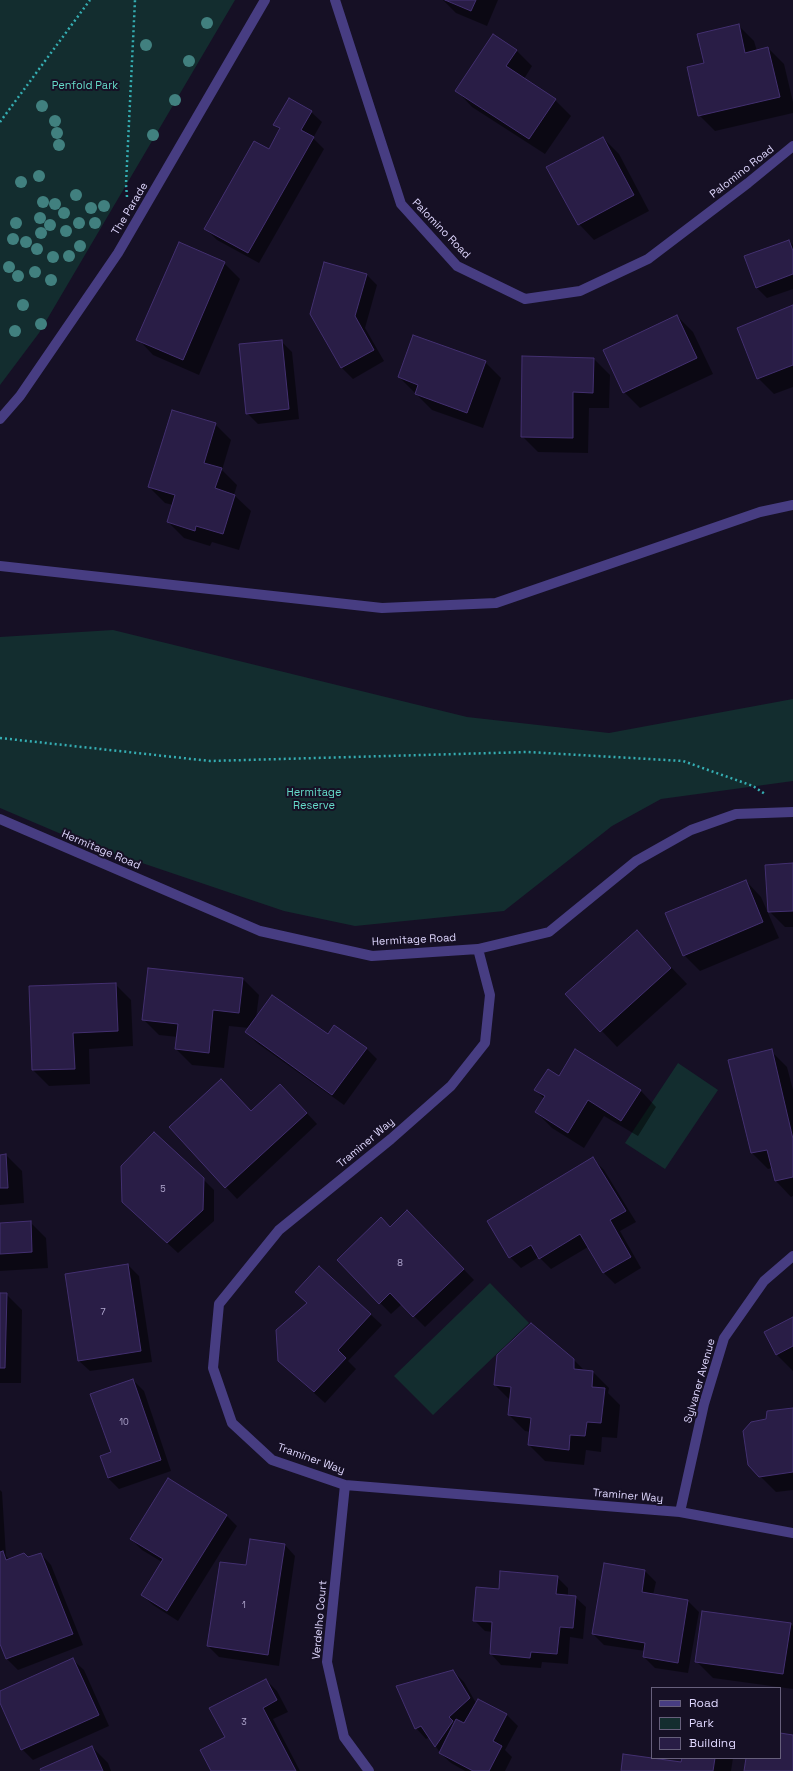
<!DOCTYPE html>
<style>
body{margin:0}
#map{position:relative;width:793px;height:1771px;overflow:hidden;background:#161025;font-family:"Space Grotesk",sans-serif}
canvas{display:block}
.legend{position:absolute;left:651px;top:1687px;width:130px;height:72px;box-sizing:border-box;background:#161025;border:1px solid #665f7b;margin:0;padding:5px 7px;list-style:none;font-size:12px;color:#ded6fd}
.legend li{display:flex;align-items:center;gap:8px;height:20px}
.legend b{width:20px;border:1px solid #665f7b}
</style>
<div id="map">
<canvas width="793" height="1771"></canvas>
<ul class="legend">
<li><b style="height:5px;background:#473d82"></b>Road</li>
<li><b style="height:11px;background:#132d2f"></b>Park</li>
<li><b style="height:11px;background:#291d46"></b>Building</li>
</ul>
</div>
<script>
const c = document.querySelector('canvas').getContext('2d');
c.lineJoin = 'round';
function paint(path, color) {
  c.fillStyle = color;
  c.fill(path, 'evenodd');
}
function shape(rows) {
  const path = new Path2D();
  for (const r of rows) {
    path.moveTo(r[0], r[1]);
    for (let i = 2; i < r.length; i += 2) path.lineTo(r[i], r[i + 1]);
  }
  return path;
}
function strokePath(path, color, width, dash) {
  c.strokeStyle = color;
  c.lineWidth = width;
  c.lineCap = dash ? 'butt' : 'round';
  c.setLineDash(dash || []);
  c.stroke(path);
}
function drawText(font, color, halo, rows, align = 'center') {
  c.font = font + ' "Space Grotesk",sans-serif';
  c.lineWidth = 4;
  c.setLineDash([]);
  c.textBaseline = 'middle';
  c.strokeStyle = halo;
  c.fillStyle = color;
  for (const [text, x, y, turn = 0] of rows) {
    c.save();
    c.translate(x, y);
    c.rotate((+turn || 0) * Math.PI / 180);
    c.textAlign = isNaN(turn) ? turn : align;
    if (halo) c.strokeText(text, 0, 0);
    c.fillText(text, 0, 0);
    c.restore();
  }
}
const green = shape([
 [0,0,235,0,39,333,0,385],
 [113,630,467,717,609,733,793,699,793,781,661,799,612,826,504,911,355,926,284,911,80,842,0,808,0,637],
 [678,1063,718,1090,665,1169,625,1143],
 [490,1283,529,1323,433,1415,394,1376]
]);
const shadow = shape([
 [443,0,498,0,487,26,456,13],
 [738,25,754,41,757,51,768,48,784,64,793,102,793,113,715,131,699,115,705,64],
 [517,51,532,66,524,79,555,100,571,116,545,154,472,107,457,91],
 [311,112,322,122,313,138,324,149,259,263,217,240,206,229,269,150,280,130,275,124],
 [603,138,619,154,649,211,594,240,579,224],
 [789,241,793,245,793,289,767,298,756,287],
 [224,263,240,279,199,375,153,355,138,339],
 [367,275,377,285,365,328,384,361,353,379,342,368,311,313],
 [793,306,793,387,774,394,758,378],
 [677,316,693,332,713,374,640,408,624,392],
 [281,341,292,352,299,419,258,424,247,413],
 [594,359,610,375,609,408,589,408,588,453,538,452,522,436],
 [485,362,501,378,483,428,432,410,399,377],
 [215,424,231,440,222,470,237,485,234,495,251,511,239,550,212,542,210,546,184,538,168,522,173,505,165,503,149,487],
 [793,864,793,927,785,927,769,911],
 [746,881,761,897,779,938,700,971,684,955],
 [637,931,687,984,617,1047,567,994],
 [243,979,259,995,256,1018,328,1035,366,1048,377,1059,344,1105,257,1043,246,1032,249,1028,229,1026,224,1068,192,1065,176,1049,178,1037,159,1035,143,1019],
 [115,984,131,1000,133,1046,89,1049,90,1084,49,1086,33,1070],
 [576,1050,641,1091,656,1107,638,1136,604,1116,584,1148,552,1128,536,1112,544,1099,536,1090,559,1077],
 [771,1051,787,1067,793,1090,793,1196,791,1197,776,1181,772,1168,768,1169,752,1153,730,1060],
 [291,1096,317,1124,237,1199,170,1127,251,1112],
 [6,1155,22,1171,24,1203,0,1205,0,1156],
 [593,1159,604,1170,636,1222,620,1231,641,1268,615,1284,604,1273,588,1247,551,1269,539,1257,521,1268,510,1257],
 [203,1179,214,1190,214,1221,178,1253,135,1213],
 [30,1222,46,1238,48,1268,0,1271,0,1224],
 [418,1222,474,1280,425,1327,402,1304,391,1314,338,1260,390,1228],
 [128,1265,139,1276,152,1362,90,1371,79,1361],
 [319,1267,382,1325,348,1361,356,1369,325,1403,290,1371,307,1303],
 [0,1294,6,1294,22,1310,21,1383,0,1383],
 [793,1318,793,1371,777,1355,765,1333],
 [574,1360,585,1371,593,1372,609,1388,608,1393,620,1405,617,1438,602,1437,601,1452,586,1450,584,1465,545,1461,529,1445,531,1432,525,1431,509,1415,510,1400,495,1385],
 [133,1380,144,1391,171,1471,119,1489,108,1478,112,1452],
 [793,1409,793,1490,776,1492,749,1465,767,1420],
 [0,1490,2,1492,6,1556,10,1560,28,1558,41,1554,51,1565,83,1645,18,1670,7,1659,0,1642],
 [226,1515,237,1526,178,1621,153,1605,142,1595,162,1562,142,1550,131,1539],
 [285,1545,295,1556,279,1666,219,1657,208,1646,247,1566],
 [645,1571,656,1582,653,1595,688,1601,699,1612,688,1673,655,1668,644,1657,645,1651,604,1645,593,1634],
 [557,1577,568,1588,568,1596,575,1597,586,1607,583,1639,570,1637,568,1664,542,1662,541,1668,501,1665,491,1654,493,1632,485,1631,474,1620,500,1590],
 [790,1624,793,1626,793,1689,713,1678,697,1662],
 [73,1660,84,1670,109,1726,33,1760,22,1749,0,1701,0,1693],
 [453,1671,464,1682,476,1703,478,1700,507,1715,518,1726,505,1750,512,1757,505,1771,465,1771,451,1763,440,1753,430,1737,426,1739,416,1728],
 [266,1680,277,1691,288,1712,273,1719,300,1771,212,1771,226,1738],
 [92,1747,108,1763,111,1771,43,1771],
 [683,1758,733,1758,731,1771,622,1771,682,1764]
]);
const building = shape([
 [445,0,476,0,471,11,445,0],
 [739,24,745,53,768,47,780,97,698,116,687,67,704,63,697,34,739,24],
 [493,34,517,50,506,66,556,99,529,139,455,91,493,34],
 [289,98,312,111,301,130,314,137,248,253,204,229,254,141,269,149,280,128,273,125,289,98],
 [603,137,634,195,578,225,546,167,603,137],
 [789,240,793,251,793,274,756,288,744,256,789,240],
 [179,242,225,262,183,360,136,340,179,242],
 [324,262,367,274,355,316,374,350,341,368,310,314,324,262],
 [793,305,793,365,757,379,737,328,793,305],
 [677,315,697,358,623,393,603,350,677,315],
 [413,335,486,361,467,413,415,394,418,385,398,377,413,335],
 [282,340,289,409,246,414,239,344,282,340],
 [522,356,594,358,593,393,573,392,573,438,521,437,522,356],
 [172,410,216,423,204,463,222,468,215,488,235,495,223,534,196,526,195,531,167,522,175,495,148,487,172,410],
 [793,863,793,911,768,912,765,865,793,863],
 [746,880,763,922,683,956,665,913,746,880],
 [637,930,671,968,600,1032,565,994,637,930],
 [148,968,243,978,239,1013,213,1010,209,1053,175,1049,178,1024,142,1020,148,968],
 [116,983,118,1031,73,1033,75,1069,32,1070,29,986,116,983],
 [272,995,328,1034,334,1025,367,1048,332,1095,245,1032,272,995],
 [575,1049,641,1090,621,1121,588,1100,568,1133,535,1112,545,1096,534,1090,548,1069,559,1076,575,1049],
 [772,1049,793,1139,793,1177,775,1181,767,1150,751,1153,728,1060,772,1049],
 [221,1079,251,1111,280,1084,307,1113,225,1188,169,1127,221,1079],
 [154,1132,204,1178,203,1210,167,1243,122,1202,121,1166,154,1132],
 [6,1154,8,1188,0,1188,0,1155,6,1154],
 [593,1157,626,1211,610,1220,631,1257,603,1273,580,1234,539,1259,531,1245,509,1258,487,1221,593,1157],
 [407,1210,464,1269,413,1317,390,1293,379,1304,337,1260,381,1217,390,1227,407,1210],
 [31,1221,32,1252,0,1254,0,1223,31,1221],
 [128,1264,141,1351,78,1361,65,1274,128,1264],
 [319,1266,371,1314,338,1350,346,1358,314,1392,278,1361,276,1330,307,1303,295,1292,319,1266],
 [0,1293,7,1293,5,1368,0,1368,0,1293],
 [793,1317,793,1346,776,1355,764,1332,793,1317],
 [531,1323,574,1359,574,1369,593,1371,592,1387,605,1388,601,1423,587,1422,585,1436,570,1435,569,1450,528,1445,531,1418,508,1415,511,1387,494,1385,497,1355,531,1323],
 [133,1379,161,1460,108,1478,100,1456,111,1452,90,1394,133,1379],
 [793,1408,793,1472,759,1477,748,1465,743,1431,751,1422,766,1419,767,1411,793,1408],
 [168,1478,227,1515,167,1611,141,1595,163,1559,130,1539,168,1478],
 [250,1539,285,1544,268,1655,207,1646,220,1562,246,1565,250,1539],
 [3,1551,6,1560,24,1553,28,1557,41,1553,73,1634,6,1659,0,1644,0,1552,3,1551],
 [604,1563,645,1570,642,1592,688,1600,678,1663,643,1657,645,1643,592,1634,604,1563],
 [500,1571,558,1576,556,1594,576,1596,573,1628,560,1627,557,1654,531,1652,530,1658,490,1654,492,1622,473,1621,476,1587,499,1589,500,1571],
 [702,1611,791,1623,783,1674,695,1662,702,1611],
 [73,1658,99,1715,21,1750,0,1703,0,1691,73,1658],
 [453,1670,470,1698,449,1717,453,1721,435,1747,421,1726,415,1729,396,1686,453,1670],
 [266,1679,277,1700,263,1708,296,1771,211,1771,200,1750,225,1737,209,1708,266,1679],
 [478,1699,507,1714,493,1741,502,1746,489,1771,473,1771,439,1753,456,1719,464,1723,478,1699],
 [780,1733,793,1735,793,1771,744,1771,746,1758,780,1758,780,1733],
 [92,1746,103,1771,41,1771,40,1769,92,1746],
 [623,1754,681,1762,682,1758,715,1758,713,1771,621,1771,623,1754]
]);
const path = shape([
 [0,122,90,0],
 [127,197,126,184,135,0],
 [0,738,210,761,528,752,683,761,753,786,765,794]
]);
const minor = shape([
 [335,0,401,204,457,266,525,299,580,291,648,259,748,183,793,146],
 [0,419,20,396,118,253,265,0],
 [0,566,382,608,496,603,760,512,793,505],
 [0,819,260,931,372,956,478,949,549,932,636,861,691,830,736,814,793,812],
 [478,949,490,995,485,1043,451,1086,391,1139,279,1230,219,1304,213,1368,232,1423,272,1460,345,1485,680,1512,793,1533],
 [345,1485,327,1662,344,1737,369,1771],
 [680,1512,704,1404,724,1338,764,1281,793,1256]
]);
const trees = [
 [207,23],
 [146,45],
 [189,61],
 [175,100],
 [42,106],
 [55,121],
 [57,133],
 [153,135],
 [59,145],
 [39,176],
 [21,182],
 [76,195],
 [43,202],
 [55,204],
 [104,206],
 [91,208],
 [64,213],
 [40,218],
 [16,223],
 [79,223],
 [95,223],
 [50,225],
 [66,231],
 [41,233],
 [13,239],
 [26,242],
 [80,246],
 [37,249],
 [69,256],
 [53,257],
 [9,267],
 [35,272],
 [18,276],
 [51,280],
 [23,305],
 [41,324],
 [15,331]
];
const numberNames = [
 ["5",163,1190],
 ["8",400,1264],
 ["7",103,1313],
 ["10",124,1423],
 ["1",244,1606],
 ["3",244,1723]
];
const parkNames = [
 ["Penfold Park",85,86],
 ["Hermitage",314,793],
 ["Reserve",314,806]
];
const streetNames = [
 ["Palomino Road",742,172,-38],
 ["The Parade",130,209,-59],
 ["Palomino Road",441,229,46],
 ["Hermitage Road",101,850,23],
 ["Hermitage Road",414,940,-3],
 ["Traminer Way",366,1143,-40],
 ["Sylvaner Avenue",700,1381,-74],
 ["Traminer Way",311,1459,20],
 ["Traminer Way",628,1496,5],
 ["Verdelho Court",320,1620,-85]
];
paint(green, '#132d2f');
paint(shadow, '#0007');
paint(building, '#291d46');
strokePath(building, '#433070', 1);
strokePath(path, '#35aeb3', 2.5, [2, 3]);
strokePath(minor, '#473d82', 10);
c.fillStyle = '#41807f';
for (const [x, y] of trees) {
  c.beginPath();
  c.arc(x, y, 6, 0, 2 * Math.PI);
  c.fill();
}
drawText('9px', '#b1a8cf', null, numberNames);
drawText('11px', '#65dbc9', '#161025', parkNames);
drawText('11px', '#ded6fd', '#161025', streetNames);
</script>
